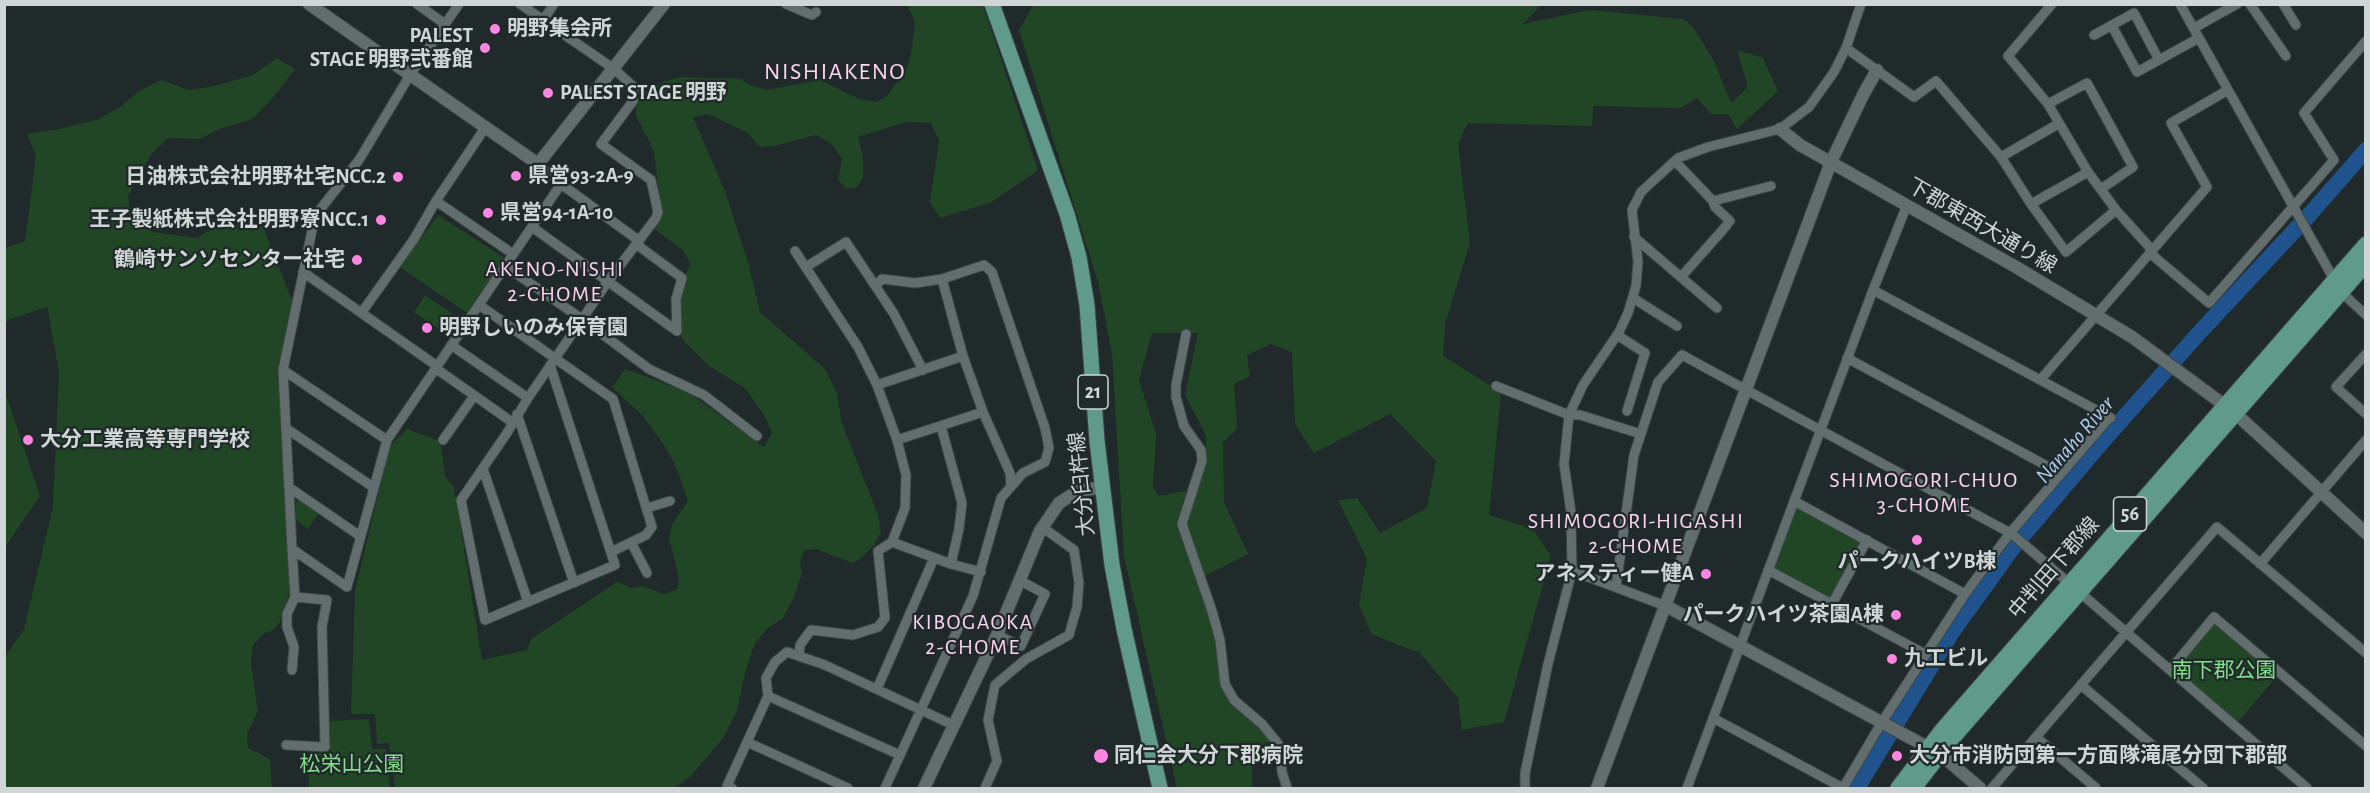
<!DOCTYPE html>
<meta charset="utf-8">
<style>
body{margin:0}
#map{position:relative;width:2370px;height:793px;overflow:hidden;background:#212a2b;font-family:"Alegreya Sans",sans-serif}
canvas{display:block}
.frame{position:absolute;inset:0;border:6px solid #d0d6d6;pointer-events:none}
</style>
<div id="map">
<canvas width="2370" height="793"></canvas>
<div class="frame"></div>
</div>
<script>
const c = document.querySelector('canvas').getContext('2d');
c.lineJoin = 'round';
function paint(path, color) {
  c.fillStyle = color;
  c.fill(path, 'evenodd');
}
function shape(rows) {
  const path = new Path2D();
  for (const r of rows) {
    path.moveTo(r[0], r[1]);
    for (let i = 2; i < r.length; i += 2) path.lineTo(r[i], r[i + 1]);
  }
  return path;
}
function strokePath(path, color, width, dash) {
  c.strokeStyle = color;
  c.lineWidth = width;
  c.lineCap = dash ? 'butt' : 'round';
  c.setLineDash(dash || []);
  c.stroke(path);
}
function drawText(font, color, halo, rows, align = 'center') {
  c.font = font + ' "Alegreya Sans","Noto Sans JP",sans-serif';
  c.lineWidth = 4.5;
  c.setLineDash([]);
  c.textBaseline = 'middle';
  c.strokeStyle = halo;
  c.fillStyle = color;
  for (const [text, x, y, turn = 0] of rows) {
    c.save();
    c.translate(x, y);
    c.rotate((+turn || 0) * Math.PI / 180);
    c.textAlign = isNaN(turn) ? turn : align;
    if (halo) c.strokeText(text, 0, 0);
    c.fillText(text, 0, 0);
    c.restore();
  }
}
const green = shape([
 [1034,4,1542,4,1523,24,1589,10,1683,19,1693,27,1713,59,1731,103,1748,87,1737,50,1763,58,1778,91,1737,129,1728,114,1711,114,1697,98,1681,108,1593,106,1592,126,1468,123,1458,144,1470,243,1445,324,1443,356,1501,392,1489,515,1533,529,1551,556,1504,722,1462,730,1458,698,1420,653,1371,634,1359,604,1367,559,1338,500,1357,498,1380,533,1427,508,1436,461,1390,414,1314,453,1295,424,1292,352,1271,344,1247,355,1250,376,1234,384,1237,429,1223,442,1224,502,1248,554,1205,576,1185,522,1206,460,1206,435,1185,395,1198,333,1152,333,1139,380,1156,434,1153,487,1158,496,1187,491,1179,526,1210,611,1233,703,1272,741,1252,748,1252,788,1177,788,1124,556,1112,354,1098,282,1019,30],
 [907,5,983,5,1038,170,992,202,940,218,930,202,939,141,931,123,905,122,858,137,863,158,863,178,856,188,845,188,838,179,842,159,832,144,816,135,774,146,760,147,748,133,708,114,693,117,726,194,749,266,760,312,825,369,837,393,841,421,878,515,881,531,874,545,860,559,852,563,816,549,804,550,800,561,802,573,793,599,783,618,767,629,755,643,746,669,736,713,723,738,690,777,674,788,395,788,389,743,377,744,375,714,351,714,355,590,390,446,407,429,440,441,445,476,454,488,482,660,527,650,531,639,617,582,632,588,642,586,664,594,678,589,679,578,669,537,672,524,688,501,677,469,666,448,643,416,612,387,625,369,688,392,764,447,772,433,764,415,745,388,709,366,682,339,678,311,685,277,690,264,684,251,654,229,658,222,661,211,655,159,653,149,636,116,636,98,663,82,682,77,741,79,750,85,767,90,820,80,859,99,877,102,887,96,907,68,911,55,915,22],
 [277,58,295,69,272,99,252,119,222,128,199,139,168,138,152,153,128,196,130,215,153,232,196,238,224,223,263,227,292,300,278,371,290,591,280,622,272,631,264,633,253,645,251,664,258,711,247,734,248,748,270,759,272,788,5,788,5,657,24,629,53,507,59,371,47,307,8,320,5,325,5,248,25,241,36,157,27,134,59,129,99,119,120,107,139,91,161,80,189,90,215,86,253,75],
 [438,215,503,257,504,261,467,313,400,267],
 [425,295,453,314,441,330,414,312],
 [5,392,40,496,5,547,4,547],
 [300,498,319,513,308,529,296,520,296,503],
 [1799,508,1859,541,1861,546,1834,597,1830,599,1776,570,1774,566,1795,510],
 [2212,625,2217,625,2277,676,2238,722,2178,671,2177,666],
 [369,719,372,749,386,749,390,788,309,788,308,754,330,753,330,721]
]);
const river = shape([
 [1857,788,1952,632,2014,546,2102,442,2199,333,2310,214,2366,150]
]);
const minor = shape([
 [417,4,445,24],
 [459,4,410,75,359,160,315,216,283,370,292,549,347,587,387,440,561,184],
 [520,4,614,69,634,87,633,101,601,144,651,180,658,212,656,218,609,280,528,398,507,433,461,500,485,620,615,565,550,365],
 [786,4,812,15,816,12],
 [2052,4,2008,56,2048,104,2088,172,2116,210,2153,251],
 [2180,4,2341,292,2366,315],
 [2250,4,2286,56],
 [2283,4,2296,25],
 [543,20,554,4],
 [2112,26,2137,72,2199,38],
 [2194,28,2237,4],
 [2094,35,2134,13,2159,60],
 [1846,48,1914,97,1936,81,2001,157,2031,204,2066,252,2116,210],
 [2048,104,2087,83,2133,167,2101,189],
 [2001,157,2058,124],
 [1675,161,1713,201,1771,186],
 [436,201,513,254],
 [1713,201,1715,207,1730,221],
 [2031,204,2088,172],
 [532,227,677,331,676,299,682,278,640,247,638,240,561,184,538,164],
 [1634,237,1717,308],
 [795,251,858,347,877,385,897,440,906,475,905,508,892,542],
 [2151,254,2209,303,2334,160,2304,113,2366,41],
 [505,266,582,319,649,369,704,395,757,436],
 [806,267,846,242,894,314,923,370],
 [303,272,437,366,438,370,512,422],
 [1681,277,1727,225],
 [942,279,963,356,983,412,1010,473,1011,487],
 [876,285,882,279,915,283,942,279,984,265,992,272,1045,428,1049,448,1045,462,1023,473,1001,498,973,596,885,788],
 [1873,290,2111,418],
 [1633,298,1677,326],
 [479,305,613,399,652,527,646,535,611,552],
 [362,312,414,239,436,201,485,128],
 [1186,334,1176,385,1176,397,1184,426,1201,450,1202,461,1182,524,1212,611,1220,640,1225,684,1234,700,1262,724,1280,746,1282,772,1287,788],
 [1617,335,1645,353,1627,411],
 [451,345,528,398],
 [2366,354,2336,387,2366,414],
 [1847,358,2060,473],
 [283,370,387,440],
 [2041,379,2207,187,2171,123,2228,90],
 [877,385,963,356],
 [1496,386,1569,415,1580,415,1641,434],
 [517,414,574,583],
 [941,426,962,503,959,529,951,564],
 [287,429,373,487],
 [443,440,474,396],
 [897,440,983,412],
 [483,469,528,602],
 [290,488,360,536],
 [1794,501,1965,594],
 [647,508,670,501],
 [631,542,647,573],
 [2260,564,2366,440],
 [1768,570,1925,654],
 [1572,571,1666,606],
 [1616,587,1634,455,1658,382,1682,355,2012,534,2307,788],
 [1832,604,1867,540],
 [997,635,1021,646,1045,594,1019,580],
 [799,656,800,645,811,630,853,635,878,627,885,618,878,551,892,542,951,564,981,572],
 [292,670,294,647,287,627,287,614,295,597],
 [2170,670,2214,617,2366,746],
 [2081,685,2203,788],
 [877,689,934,558],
 [768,696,900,755],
 [1713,718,1843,788],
 [2036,737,2096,788],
 [747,742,848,788],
 [286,745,325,747,322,627,327,600,295,597,292,549],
 [732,788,727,786,768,696,766,678,775,662,787,652,825,665,953,725],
 [985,788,997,761,988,720,995,685,1026,659,1069,635,1077,607,1079,583,1074,550,1042,527],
 [1525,788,1525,773,1548,664,1572,571,1571,512,1564,464,1569,415,1583,385,1619,332,1628,313,1636,286,1638,262,1632,210,1641,192,1678,158,1708,147,1780,129,1809,107,1834,72,1846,48,1861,4],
 [1687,788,1873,290,1907,205],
 [1843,788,1882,722,1965,594,2010,533,2109,418],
 [1992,788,2217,527,2366,653]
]);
const tertiary = shape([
 [309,4,538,164,664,4],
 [1780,129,1800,145,2016,267,2132,337,2235,413,2366,533],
 [1666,606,1929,748,1940,754,1980,788],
 [924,788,997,635,1040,531,1059,503,1078,491,1103,487],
 [1597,788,1831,162,1863,95,1877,70]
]);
const primary = shape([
 [992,4,1067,214,1079,257,1087,305,1097,441,1112,565,1124,629,1160,788],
 [1898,788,1942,730,2366,244],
 [1914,788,1951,740,2366,264]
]);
const markers = [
 [495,29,6,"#fd86e2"],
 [485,48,6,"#fd86e2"],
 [548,93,6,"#fd86e2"],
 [516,176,6,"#fd86e2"],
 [398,177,6,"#fd86e2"],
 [488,213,6,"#fd86e2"],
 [381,220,6,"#fd86e2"],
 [357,260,6,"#fd86e2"],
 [427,328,6,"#fd86e2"],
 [28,440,6,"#fd86e2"],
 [1917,540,6,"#fd86e2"],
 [1706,574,6,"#fd86e2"],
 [1896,615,6,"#fd86e2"],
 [1892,659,6,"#fd86e2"],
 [1101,756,8,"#fd86e2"],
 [1897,756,6,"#fd86e2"]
];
const shields = [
 [1093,392,30],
 [2130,514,33]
];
const shieldNames = [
 ["21",1093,392],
 ["56",2130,514]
];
const poiNames = [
 ["明野集会所",507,29],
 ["PALEST",473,36,"right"],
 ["STAGE 明野弐番館",473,60,"right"],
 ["PALEST STAGE 明野",560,93],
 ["県営93-2A-9",528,176],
 ["日油株式会社明野社宅NCC.2",386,177,"right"],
 ["県営94-1A-10",500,213],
 ["王子製紙株式会社明野寮NCC.1",369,220,"right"],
 ["鶴崎サンソセンター社宅",345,260,"right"],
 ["明野しいのみ保育園",439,328],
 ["大分工業高等専門学校",40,440],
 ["パークハイツB棟",1917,562,"center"],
 ["アネスティー健A",1694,574,"right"],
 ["パークハイツ茶園A棟",1884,615,"right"],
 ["九工ビル",1904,659],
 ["同仁会大分下郡病院",1114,756],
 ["大分市消防団第一方面隊滝尾分団下郡部",1909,756]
];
const streetNames = [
 ["下郡東西大通り線",1982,226,30],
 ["大分臼杵線",1082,484,-96],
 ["中判田下郡線",2054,568,-49]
];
const parkNames = [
 ["南下郡公園",2224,671],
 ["松栄山公園",352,765]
];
const neighbourhoodNames = [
 ["AKENO-NISHI",555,269],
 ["2-CHOME",555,294],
 ["SHIMOGORI-CHUO",1924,480],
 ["3-CHOME",1924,505],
 ["SHIMOGORI-HIGASHI",1636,521],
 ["2-CHOME",1636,546],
 ["KIBOGAOKA",973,622],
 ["2-CHOME",973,647]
];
const waterNames = [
 ["Nanaho River",2075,440,-49]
];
const quarterNames = [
 ["NISHIAKENO",835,72]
];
paint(green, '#214625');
strokePath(river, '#20528d', 16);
strokePath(minor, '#3d4646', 11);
strokePath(tertiary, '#3d4646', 14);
strokePath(primary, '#3d4646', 17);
strokePath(minor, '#626d6d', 9);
strokePath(tertiary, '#626d6d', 12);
strokePath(primary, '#609a8b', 15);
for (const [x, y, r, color] of markers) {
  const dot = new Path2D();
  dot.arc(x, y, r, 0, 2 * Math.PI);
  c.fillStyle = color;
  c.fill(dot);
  strokePath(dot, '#212a2b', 2);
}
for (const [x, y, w] of shields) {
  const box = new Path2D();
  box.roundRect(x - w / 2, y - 17, w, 34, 4.5);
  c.fillStyle = '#212a2b';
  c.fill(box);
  strokePath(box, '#d0d6d6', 1.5);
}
drawText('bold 20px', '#d0d6d6', null, shieldNames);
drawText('bold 21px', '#d0d6d6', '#212a2b', poiNames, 'left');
drawText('21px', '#d0d6d6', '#212a2b', streetNames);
drawText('21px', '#83dd8b', '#212a2b', parkNames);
c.letterSpacing = '1.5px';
drawText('22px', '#fdd4f1', '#212a2b', neighbourhoodNames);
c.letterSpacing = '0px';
drawText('italic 22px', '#b2cdef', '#212a2b', waterNames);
c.letterSpacing = '1.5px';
drawText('24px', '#fdd4f1', '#212a2b', quarterNames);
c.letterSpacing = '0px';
</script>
